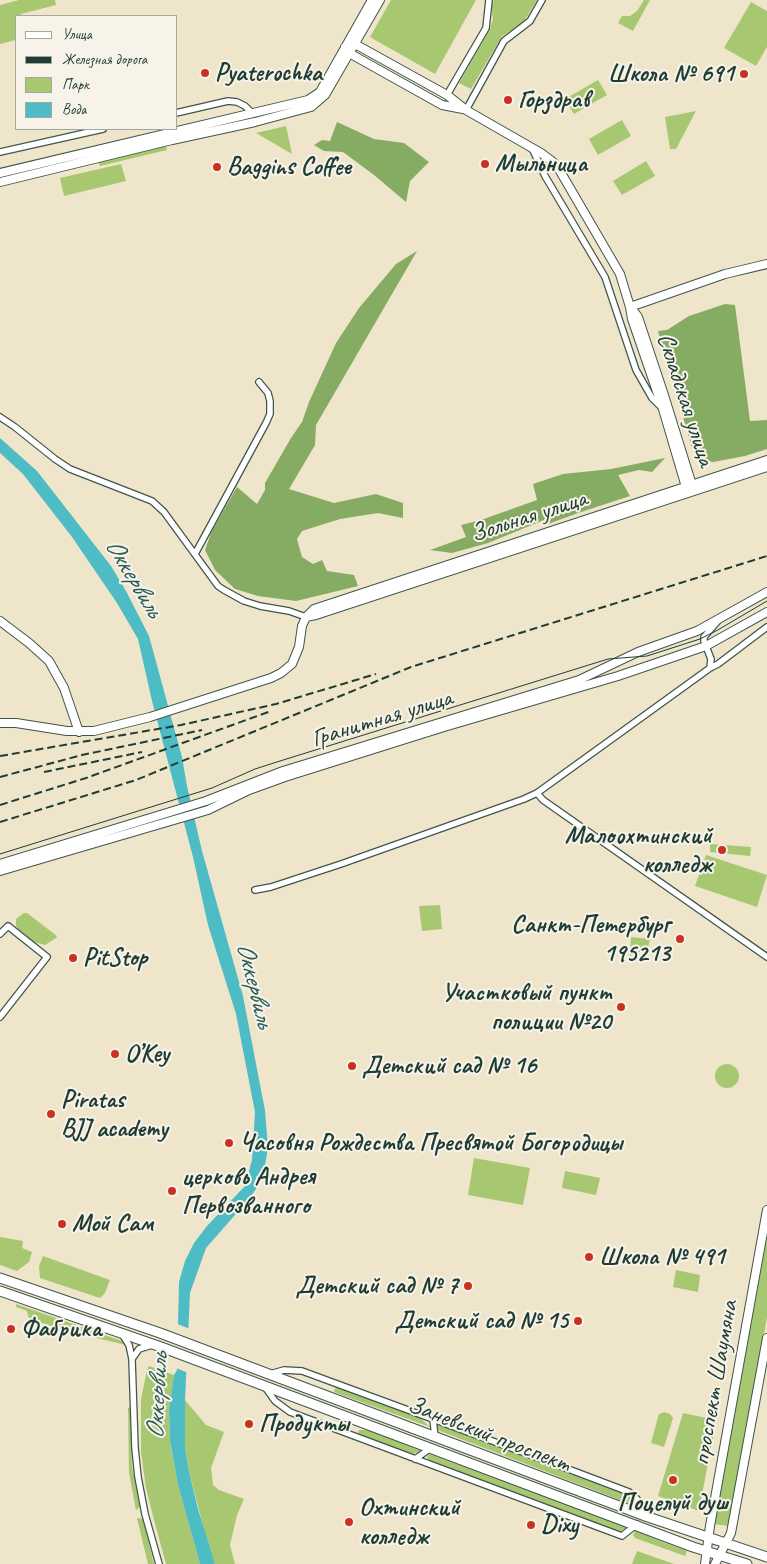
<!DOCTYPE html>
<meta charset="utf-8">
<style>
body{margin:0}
#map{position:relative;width:767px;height:1564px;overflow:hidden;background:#efe5cb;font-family:Caveat,sans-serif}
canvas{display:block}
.legend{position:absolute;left:15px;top:15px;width:162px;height:115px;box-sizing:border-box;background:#f7f3e8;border:1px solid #a1aaa0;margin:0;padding:6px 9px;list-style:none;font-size:15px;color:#1f3d34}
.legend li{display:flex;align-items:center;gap:10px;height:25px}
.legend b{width:25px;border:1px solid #a1aaa0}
</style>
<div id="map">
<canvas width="767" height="1564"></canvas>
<ul class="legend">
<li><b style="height:6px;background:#fff"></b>Улица</li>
<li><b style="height:6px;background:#1f3d34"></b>Железная дорога</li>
<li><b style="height:14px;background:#a7c870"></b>Парк</li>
<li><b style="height:14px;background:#4ebcc4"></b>Вода</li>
</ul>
</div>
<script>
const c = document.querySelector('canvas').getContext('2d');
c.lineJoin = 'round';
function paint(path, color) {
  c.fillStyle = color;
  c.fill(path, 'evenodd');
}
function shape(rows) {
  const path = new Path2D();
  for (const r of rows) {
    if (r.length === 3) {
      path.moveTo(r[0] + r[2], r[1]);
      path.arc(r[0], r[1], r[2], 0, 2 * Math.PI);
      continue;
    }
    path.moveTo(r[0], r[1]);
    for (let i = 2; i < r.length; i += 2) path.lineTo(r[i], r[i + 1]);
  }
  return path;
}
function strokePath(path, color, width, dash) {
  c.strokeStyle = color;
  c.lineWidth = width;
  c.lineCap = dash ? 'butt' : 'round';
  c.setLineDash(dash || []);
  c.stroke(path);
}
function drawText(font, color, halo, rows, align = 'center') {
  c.font = font + ' Caveat,sans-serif';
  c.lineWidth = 4;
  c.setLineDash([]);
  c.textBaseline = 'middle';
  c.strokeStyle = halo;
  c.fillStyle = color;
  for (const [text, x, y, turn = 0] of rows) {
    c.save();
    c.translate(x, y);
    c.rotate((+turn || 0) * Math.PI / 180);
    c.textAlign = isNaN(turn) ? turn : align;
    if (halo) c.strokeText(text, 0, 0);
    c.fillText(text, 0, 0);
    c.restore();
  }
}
const green = shape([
 [19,0,55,0,56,5,21,14,21,16,16,16,16,40,0,44,0,5],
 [391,0,476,0,435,74,370,37],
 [494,0,537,0,523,23,502,36,471,89,459,83,490,29,493,19,491,6],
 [644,0,650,0,633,31,618,23,622,16,630,16,637,11],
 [751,2,767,11,767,47,756,66,724,48],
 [598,80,607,95,574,114,565,99],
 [696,111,676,149,670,149,665,117],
 [622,120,631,136,598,155,589,139],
 [286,126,292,154,256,133],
 [166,146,167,150,100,166,98,162],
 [646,161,655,176,622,195,613,181],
 [121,164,126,181,64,196,60,178],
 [710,844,751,847,750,856,710,852],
 [706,855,767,875,757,907,695,886],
 [440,905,442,929,422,931,419,906],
 [24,913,27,913,57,936,56,938,45,945,33,942,17,928,16,925,16,919],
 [631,937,650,939,648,948,630,956],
 [727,1076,12],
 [474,1158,530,1168,523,1205,468,1195],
 [565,1171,600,1178,596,1195,562,1188],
 [0,1237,23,1241,22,1248,32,1252,29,1262,17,1271,0,1265],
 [767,1238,767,1318,728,1526,714,1524],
 [43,1256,110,1280,105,1293,100,1298,40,1278,39,1266],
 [676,1270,700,1275,698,1292,673,1287],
 [16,1304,122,1341,126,1345,67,1331,29,1319,27,1311,16,1307],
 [149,1366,174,1375,169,1409,170,1442,178,1485,200,1564,166,1564,153,1516,146,1488,141,1452,141,1399,147,1370],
 [336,1386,420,1418,430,1427,334,1392],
 [185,1400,206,1425,224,1432,211,1468,213,1485,219,1490,244,1499,237,1515,230,1545,235,1564,215,1564,209,1549,188,1467,185,1446],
 [130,1407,132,1466,140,1507,136,1510,129,1473,128,1408],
 [664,1412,670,1414,673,1418,664,1447,651,1443,658,1417,659,1414],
 [683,1413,716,1420,699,1511,658,1496],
 [440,1425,629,1496,633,1499,635,1504,633,1505,440,1431,437,1428],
 [359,1430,369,1430,421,1451,412,1454,358,1434],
 [429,1454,625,1526,627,1528,621,1531,615,1530,429,1460,427,1457],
 [137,1518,143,1519,154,1564,148,1564],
 [635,1531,638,1531,655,1539,687,1551,685,1556,635,1538,633,1535],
 [637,1551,674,1564,632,1564]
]);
const forest = shape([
 [337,122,374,139,404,143,429,162,410,181,406,202,374,175,343,152,324,151,314,145,322,140,330,141],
 [417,251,316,425,315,445,289,489,334,503,376,494,403,503,403,518,378,513,340,519,302,531,297,539,302,557,313,564,322,560,327,571,354,575,358,586,296,601,258,596,235,589,215,570,205,550,211,533,222,513,237,487,257,504,265,490,265,483,291,438,302,422,309,402,336,343,359,308,396,264],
 [725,304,735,305,750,421,767,420,767,449,745,456,713,462,700,459,692,448,658,331,667,330,689,316],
 [665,458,652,472,639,470,618,475,630,496,581,512,548,524,555,507,552,506,544,520,488,543,452,553,430,550,466,537,461,525,481,520,537,500,533,484,563,474,611,469]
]);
const water = shape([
 [0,438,37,471,111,566,126,591,149,636,182,757,187,786,202,851,243,996,261,1090,265,1110,268,1148,264,1171,256,1189,249,1199,206,1248,190,1293,185,1400,185,1446,188,1467,198,1509,215,1564,200,1564,178,1485,170,1441,169,1409,174,1375,177,1370,179,1282,185,1261,194,1243,207,1226,245,1186,252,1160,255,1112,236,1014,208,925,193,857,152,701,138,639,117,603,72,537,23,474,0,453]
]);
const pier = shape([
 [175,1323,190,1329,188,1373,174,1367]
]);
const minor = shape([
 [447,95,486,28,489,0],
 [466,110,504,41,530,21,542,0],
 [176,113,228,101,237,102,245,106,253,114],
 [532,148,545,176,605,277,636,370,652,398,662,408],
 [0,152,103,129],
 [0,417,15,427,55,459,70,469,152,501,164,512,218,586,224,590,244,601,260,606,289,611,306,617],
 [195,554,266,423,270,414,270,401,268,393,259,382],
 [710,668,711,659,704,641,704,637,717,622],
 [537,793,543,800,767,957],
 [255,890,271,887,341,864,524,799,537,793,710,668,718,664,767,627],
 [0,934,8,926,47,957,0,1017],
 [122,1334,129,1345,132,1359,135,1448,138,1477,145,1514,159,1564],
 [132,1359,139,1349,152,1345],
 [270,1374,284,1370,302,1371,555,1464,629,1492,637,1499,641,1514],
 [265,1387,275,1401,290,1412,571,1517,622,1536,637,1524],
 [433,1419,435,1437],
 [415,1459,431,1448]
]);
const tertiary = shape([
 [345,47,355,44,447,95,466,110,541,153,553,162,560,171,620,274,630,307,632,319,663,409,686,487,691,492],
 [348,51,349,53,442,105,463,109],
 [0,173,308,100,320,92,372,0],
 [0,182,172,140,255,122,311,107,325,95,380,0],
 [630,307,725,274,767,264],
 [632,309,638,317,663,392,692,485,691,490],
 [306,617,316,615,767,467],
 [0,621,29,643,49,661,64,688,79,732],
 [0,723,16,723,67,731,94,731,150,717,271,678,281,673,292,664,299,647,302,626,306,617,314,609,767,460],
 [0,864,206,801,283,771,579,680,638,652,697,631,767,592],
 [0,871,208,810,249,790,285,777,444,727,618,676,706,646,767,612],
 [705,1564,710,1526,767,1210],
 [715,1564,731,1533,767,1338]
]);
const primary = shape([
 [0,1278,160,1333,648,1517,767,1557],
 [0,1291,161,1347,693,1547,747,1564]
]);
const tram = shape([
 [0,854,212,788,255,769,280,761,608,659,647,656,700,639,716,631,767,601]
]);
const rail = shape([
 [0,756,181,725,276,704,376,674],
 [44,772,142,752],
 [0,777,82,755,202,730],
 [0,805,86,778,271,711],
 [0,822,136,780,411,667,767,556]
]);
const markers = [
 [205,73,5,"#c8321e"],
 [744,74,5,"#c8321e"],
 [508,100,5,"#c8321e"],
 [485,164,5,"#c8321e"],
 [217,167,5,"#c8321e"],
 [722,850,5,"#c8321e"],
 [680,939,5,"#c8321e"],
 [73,958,5,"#c8321e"],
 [621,1007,5,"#c8321e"],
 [115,1054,5,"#c8321e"],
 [352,1066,5,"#c8321e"],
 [51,1114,5,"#c8321e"],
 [229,1143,5,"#c8321e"],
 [172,1191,5,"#c8321e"],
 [62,1224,5,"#c8321e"],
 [589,1257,5,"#c8321e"],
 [468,1286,5,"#c8321e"],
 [578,1321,5,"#c8321e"],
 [11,1329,5,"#c8321e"],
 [249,1424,5,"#c8321e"],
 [673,1480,5,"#c8321e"],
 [349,1522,5,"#c8321e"],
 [531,1525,5,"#c8321e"]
];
const poiNames = [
 ["Pyaterochka",215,73],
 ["Школа № 691",734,74,"right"],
 ["Горздрав",518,100],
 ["Мыльница",495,164],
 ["Baggins Coffee",227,167],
 ["Малоохтинский",712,836,"right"],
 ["колледж",712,865,"right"],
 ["Санкт-Петербург",670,925,"right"],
 ["195213",670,954,"right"],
 ["PitStop",83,958],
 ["Участковый пункт",611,993,"right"],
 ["полиции №20",611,1022,"right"],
 ["O’Key",125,1054],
 ["Детский сад № 16",362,1066],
 ["Piratas",61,1100],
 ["BJJ academy",61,1129],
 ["Часовня Рождества Пресвятой Богородицы",239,1143],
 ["церковь Андрея",182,1177],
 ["Первозванного",182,1206],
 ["Мой Сам",72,1224],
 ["Школа № 491",599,1257],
 ["Детский сад № 7",458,1286,"right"],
 ["Детский сад № 15",568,1321,"right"],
 ["Фабрика",21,1329],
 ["Продукты",259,1424],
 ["Поцелуй душ",673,1503,"center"],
 ["Охтинский",359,1508],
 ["колледж",359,1537],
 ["Dixy",541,1525]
];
const streetNames = [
 ["Складская улица",685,400,72],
 ["Зольная улица",529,517,-18],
 ["Гранитная улица",382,719,-17],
 ["проспект Шаумяна",716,1383,-80],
 ["Заневский проспект",489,1435,21]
];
const waterNames = [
 ["Оккервиль",133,578,59],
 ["Оккервиль",254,985,76],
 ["Оккервиль",158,1396,-87]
];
paint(green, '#a7c870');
paint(forest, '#85ac62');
paint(water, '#4ebcc4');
paint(pier, '#efe5cb');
strokePath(minor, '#3e564b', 8);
strokePath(tertiary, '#3e564b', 10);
strokePath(primary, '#3e564b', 11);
strokePath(minor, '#fff', 5.5);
strokePath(tertiary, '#fff', 8);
strokePath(primary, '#fff', 9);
strokePath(tram, '#1f3d34', 1);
strokePath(rail, '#1f3d34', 2, [8, 4]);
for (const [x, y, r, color] of markers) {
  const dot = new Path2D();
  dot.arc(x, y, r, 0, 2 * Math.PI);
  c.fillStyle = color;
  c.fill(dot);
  strokePath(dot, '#f7f3e8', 2);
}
drawText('bold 25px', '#1f3d34', '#f7f3e8', poiNames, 'left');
drawText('25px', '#1f3d34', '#f7f3e8', streetNames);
drawText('italic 26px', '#2b5d58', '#f7f3e8', waterNames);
</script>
